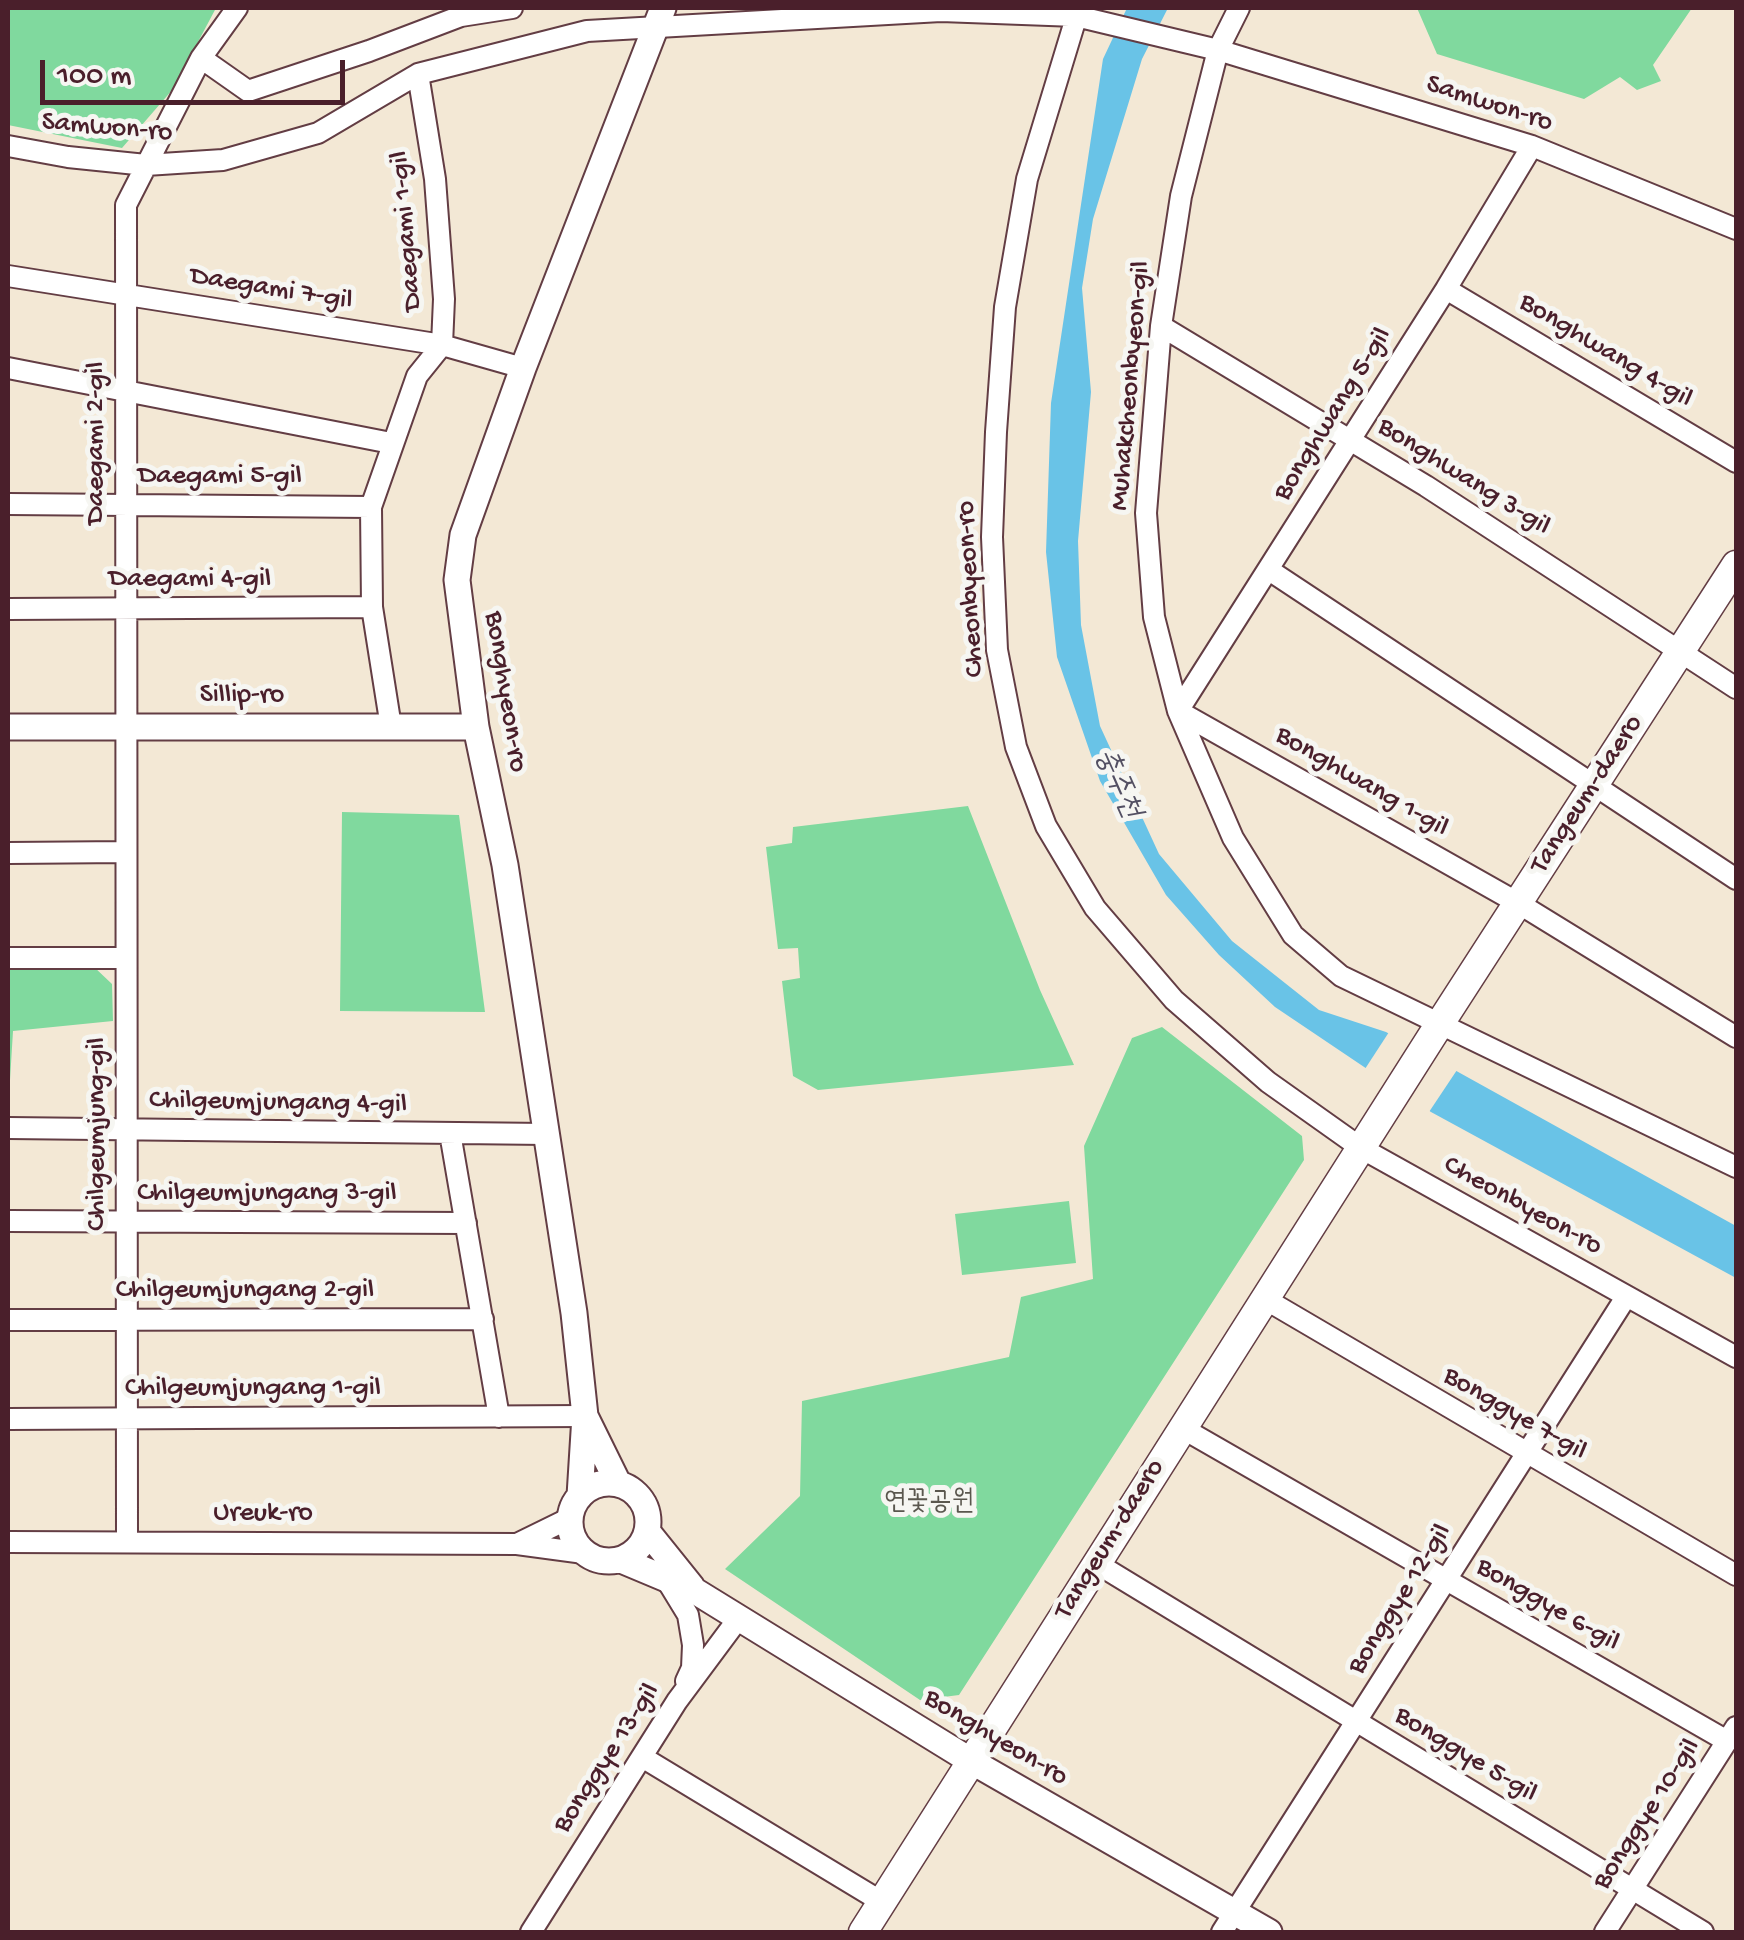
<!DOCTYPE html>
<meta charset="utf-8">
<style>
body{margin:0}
#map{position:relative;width:1744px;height:1940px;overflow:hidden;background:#f3e8d5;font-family:"Gochi Hand",sans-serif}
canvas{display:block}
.frame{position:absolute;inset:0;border:10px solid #4a1f2b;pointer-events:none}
.scale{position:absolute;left:40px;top:60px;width:305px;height:45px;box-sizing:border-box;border:5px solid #4a1f2b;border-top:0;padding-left:12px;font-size:30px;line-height:35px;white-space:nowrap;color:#4a1f2b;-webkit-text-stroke:8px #f6f6f2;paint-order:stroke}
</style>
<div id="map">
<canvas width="1744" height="1940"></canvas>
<div class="frame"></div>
<div class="scale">100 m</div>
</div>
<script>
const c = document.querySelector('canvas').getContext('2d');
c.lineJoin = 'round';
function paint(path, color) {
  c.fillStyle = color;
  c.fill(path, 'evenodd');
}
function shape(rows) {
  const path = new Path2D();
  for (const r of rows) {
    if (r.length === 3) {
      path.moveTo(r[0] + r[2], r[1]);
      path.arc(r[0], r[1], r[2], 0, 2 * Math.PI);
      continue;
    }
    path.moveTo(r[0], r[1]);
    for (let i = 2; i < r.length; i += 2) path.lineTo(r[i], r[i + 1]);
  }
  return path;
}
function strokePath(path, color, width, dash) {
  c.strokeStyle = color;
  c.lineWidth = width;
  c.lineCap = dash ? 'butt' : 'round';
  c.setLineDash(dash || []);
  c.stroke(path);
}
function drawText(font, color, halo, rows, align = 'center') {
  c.font = font + ' "Gochi Hand","Poor Story",sans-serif';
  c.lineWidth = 10;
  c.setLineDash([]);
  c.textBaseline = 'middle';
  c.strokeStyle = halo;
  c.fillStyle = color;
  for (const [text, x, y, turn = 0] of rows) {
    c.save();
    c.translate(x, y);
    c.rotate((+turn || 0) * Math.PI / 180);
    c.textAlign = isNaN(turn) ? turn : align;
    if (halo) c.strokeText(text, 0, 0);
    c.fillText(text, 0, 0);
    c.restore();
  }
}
const green = shape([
 [8,8,216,8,173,89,122,148,8,125],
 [1417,8,1692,8,1653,65,1661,81,1637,90,1620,77,1584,99,1437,54],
 [968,806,1040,990,1074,1065,818,1090,793,1076,782,981,800,978,798,948,778,949,766,847,792,843,793,827],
 [342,812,459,815,485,1012,340,1011],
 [8,966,93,966,112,984,113,1021,13,1031,8,1113],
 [1162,1027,1302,1136,1304,1160,959,1695,920,1700,725,1569,800,1496,802,1401,1009,1357,1021,1297,1093,1279,1084,1146,1132,1038],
 [1069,1201,1076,1263,962,1275,955,1214]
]);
const water = shape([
 [1127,8,1168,8,1142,59,1093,219,1082,288,1091,392,1078,541,1081,625,1100,726,1159,854,1232,941,1319,1010,1386,1032,1736,1226,1736,1278,1431,1112,1275,1007,1219,955,1166,895,1100,781,1057,657,1046,552,1051,403,1103,59]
]);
const pier = shape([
 [1391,1029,1459,1067,1427,1115,1363,1072]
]);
const minor = shape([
 [1079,8,1027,179,1005,307,996,432,992,537,997,650,1016,747,1046,826,1095,908,1174,1000,1268,1082,1361,1148,1736,1357],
 [1239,8,1218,50,1181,196,1161,326,1146,513,1154,617,1178,711,1233,838,1293,935,1341,976,1736,1167],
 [201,58,248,91,369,51,461,16,512,8],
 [8,146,68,157,146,165,223,160,318,133,418,74,587,31,941,11,1076,16,1218,50,1532,146,1736,229],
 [1532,146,1446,289,1178,711,1518,903,1736,1037],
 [8,276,442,345,523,368],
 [1446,289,1736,462],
 [1161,326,1426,486,1736,688],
 [8,368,391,443],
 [8,504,371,507],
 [1269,570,1736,879],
 [8,609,372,607],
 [391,727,372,607,371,507,417,376,442,345,444,299,435,179,418,74],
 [8,853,126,852],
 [8,958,126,958],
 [8,1128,547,1134],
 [450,1133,499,1417],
 [8,1221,466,1223],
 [1265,1299,1736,1575],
 [8,1320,483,1319],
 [8,1419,585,1416],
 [1182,1428,1727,1741],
 [8,1542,517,1544,584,1553],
 [127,1542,126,205,201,58,237,8],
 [519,1543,570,1518],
 [1096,1563,1703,1932],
 [666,1579,688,1615,693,1645,692,1668,686,1681],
 [642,1757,882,1902],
 [531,1932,677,1701,738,1619],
 [1222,1932,1626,1297],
 [1605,1932,1736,1727]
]);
const tertiary = shape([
 [8,727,476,727],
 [585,1416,618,1483],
 [609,1522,39],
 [580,1496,585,1416,574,1313,505,865,476,727,457,580,463,535,523,368,663,8],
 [647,1531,692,1587],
 [621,1560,695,1591,971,1761,1269,1932]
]);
const secondary = shape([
 [863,1932,1439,1025,1736,565]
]);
const streetNames = [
 ["Samwon-ro",1489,105,18],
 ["Samwon-ro",107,129,5],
 ["Daegami 1-gil",408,231,-95],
 ["Daegami 7-gil",271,290,9],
 ["Bonghwang 4-gil",1605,352,31],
 ["Muhakcheonbyeon-gil",1132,386,-85],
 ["Bonghwang 5-gil",1334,415,-58],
 ["Daegami 2-gil",98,443,-90],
 ["Daegami 5-gil",220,478],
 ["Bonghwang 3-gil",1463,478,32],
 ["Daegami 4-gil",190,581],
 ["Cheonbyeon-ro",972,589,-93],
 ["Bonghyeon-ro",504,692,81],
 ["Sillip-ro",242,697],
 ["Bonghwang 1-gil",1361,783,30],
 ["Tangeum-daero",1588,795,-57],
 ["Chilgeumjungang 4-gil",278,1104,1],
 ["Chilgeumjung-gil",99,1134,-90],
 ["Chilgeumjungang 3-gil",267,1195],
 ["Cheonbyeon-ro",1522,1207,29],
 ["Chilgeumjungang 2-gil",245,1292],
 ["Chilgeumjungang 1-gil",253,1390],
 ["Bonggye 7-gil",1514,1415,30],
 ["Ureuk-ro",263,1515],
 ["Tangeum-daero",1111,1540,-58],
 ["Bonggye 12-gil",1401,1600,-58],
 ["Bonggye 6-gil",1547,1606,30],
 ["Bonghyeon-ro",995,1739,31],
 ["Bonggye 5-gil",1465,1756,31],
 ["Bonggye 13-gil",608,1759,-57],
 ["Bonggye 10-gil",1648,1815,-57]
];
const parkNames = [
 ["연꽃공원",929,1504]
];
const waterNames = [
 ["충주천",1116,784,66]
];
paint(green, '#80d99e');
paint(water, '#69c3e7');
paint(pier, '#f3e8d5');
strokePath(minor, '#633d44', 24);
strokePath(tertiary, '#633d44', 29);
strokePath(secondary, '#633d44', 31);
strokePath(minor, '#fff', 20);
strokePath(tertiary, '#fff', 25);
strokePath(secondary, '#fff', 28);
drawText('28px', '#4a1f2b', '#f6f6f2', streetNames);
drawText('28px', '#5a574e', '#f6f6f2', parkNames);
drawText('italic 30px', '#535063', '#f6f6f2', waterNames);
</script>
